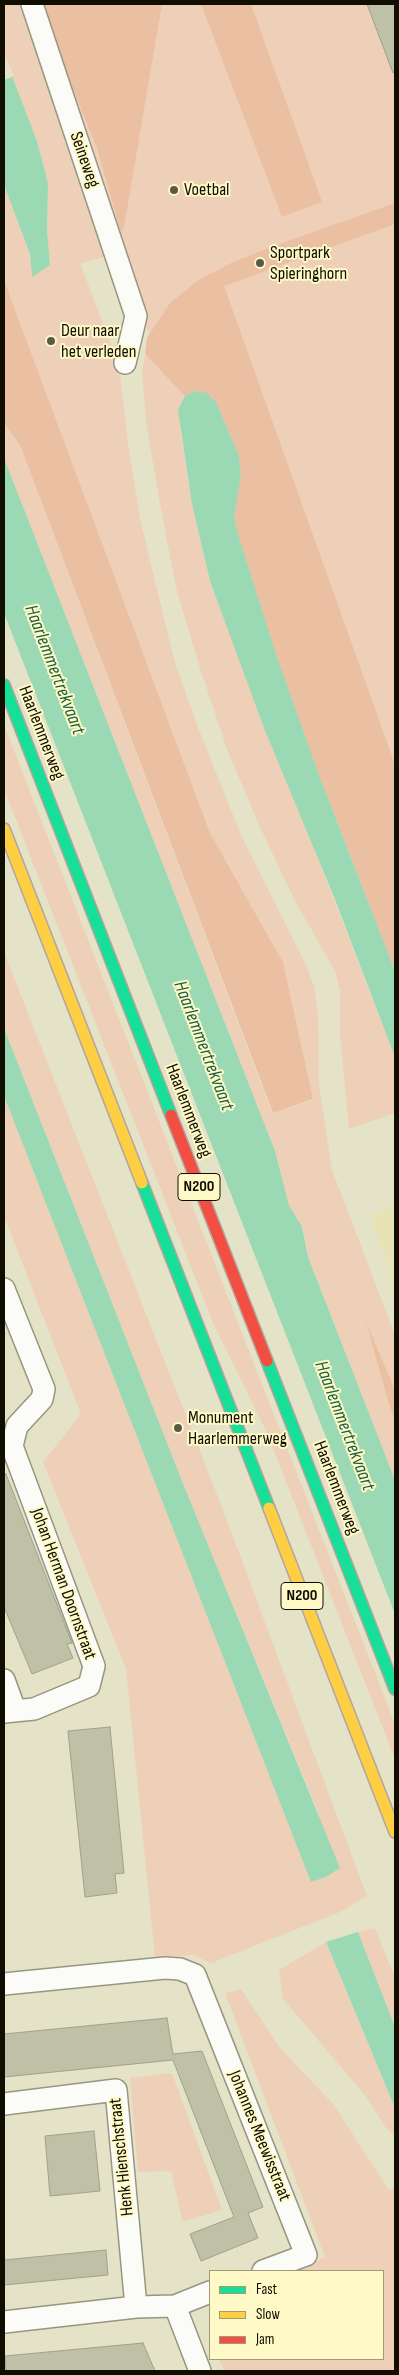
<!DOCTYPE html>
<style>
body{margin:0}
#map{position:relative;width:399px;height:2375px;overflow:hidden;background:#e4e2c7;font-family:"Sofia Sans Condensed",sans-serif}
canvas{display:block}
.frame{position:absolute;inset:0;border:5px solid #100e00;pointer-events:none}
.legend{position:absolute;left:209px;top:2270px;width:175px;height:90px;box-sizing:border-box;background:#fef9c7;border:1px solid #9f9b77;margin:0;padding:6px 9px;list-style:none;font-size:15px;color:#100e00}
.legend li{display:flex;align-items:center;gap:10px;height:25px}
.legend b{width:25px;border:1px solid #9f9b77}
</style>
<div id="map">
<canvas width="399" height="2375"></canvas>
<div class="frame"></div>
<ul class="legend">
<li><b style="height:6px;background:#16e098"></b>Fast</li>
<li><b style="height:6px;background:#ffcf43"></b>Slow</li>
<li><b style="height:6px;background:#f24e42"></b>Jam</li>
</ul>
</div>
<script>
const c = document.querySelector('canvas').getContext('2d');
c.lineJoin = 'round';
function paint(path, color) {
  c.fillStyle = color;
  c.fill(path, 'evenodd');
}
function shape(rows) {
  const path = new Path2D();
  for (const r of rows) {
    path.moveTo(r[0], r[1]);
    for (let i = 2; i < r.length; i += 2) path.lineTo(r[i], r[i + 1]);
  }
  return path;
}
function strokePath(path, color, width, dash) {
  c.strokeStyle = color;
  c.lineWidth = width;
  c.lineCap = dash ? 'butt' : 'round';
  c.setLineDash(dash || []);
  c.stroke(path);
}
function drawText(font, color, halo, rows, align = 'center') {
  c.font = font + ' "Sofia Sans Condensed",sans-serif';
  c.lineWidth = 4;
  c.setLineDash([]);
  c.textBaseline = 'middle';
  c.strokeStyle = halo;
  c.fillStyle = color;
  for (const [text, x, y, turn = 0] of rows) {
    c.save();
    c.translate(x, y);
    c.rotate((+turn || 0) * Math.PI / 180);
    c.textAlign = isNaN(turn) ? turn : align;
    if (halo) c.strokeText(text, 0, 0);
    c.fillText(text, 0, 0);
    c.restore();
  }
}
const built = shape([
 [395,1205,395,1287,369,1214]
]);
const green = shape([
 [4,4,395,4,395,961,215,521,179,422,192,504,210,581,395,1057,395,1113,349,1129,340,1035,340,991,335,971,294,899,259,825,227,749,197,659,176,587,160,504,146,421,142,372,145,354,162,371,101,197,114,255,80,263,119,366,128,444,140,519,175,663,199,730,241,835,307,967,314,987,318,1017,319,1085,332,1170,395,1335,395,1390,367,1327,395,1421,395,1480,308,1257,302,1227,289,1205,275,1151,4,458,4,423,20,445,272,1113,313,1100,283,962,210,833,4,280,4,185,30,254,32,276,50,265,47,229,48,183,37,141,4,55],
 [4,725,395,1724,395,1759,267,1433,213,1323,4,789],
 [4,952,223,1510,367,1896,340,1912,211,1963,193,1955,155,1957,126,1669,43,1462,81,1414,4,1216,4,1096,312,1881,326,1877,318,1812,182,1481,4,1028],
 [375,1928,395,1978,395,2027,358,1932],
 [326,1942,395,2108,395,2136,386,2128,364,2094,283,1999,279,1970],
 [241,1989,280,2048,333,2104,389,2190,395,2187,395,2370,224,2371,219,2359,383,2359,383,2271,296,2271,325,2257,225,1993],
 [172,2073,222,2210,183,2222,171,2171,138,2172,130,2078]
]);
const forest = shape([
 [38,4,162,4,124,227,121,232,97,148],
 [201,4,251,4,322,202,282,217],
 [395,203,395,224,224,286,395,765,395,971,319,775,276,654,237,531,234,516,241,476,239,456,216,402,211,396,195,391,185,396,145,354,147,338,170,303,200,279,231,263,271,247],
 [4,280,210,833,283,962,313,1099,273,1113,20,445,4,423],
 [366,1322,395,1390,395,1421,388,1401]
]);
const water = shape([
 [4,55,37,141,48,183,47,229,50,265,32,277,30,254,4,185],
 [195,391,207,393,216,402,239,456,241,476,234,516,237,531,276,654,319,775,395,971,395,1057,334,897,264,728,210,581,192,504,178,410,185,396],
 [4,458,275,1151,289,1205,302,1227,308,1257,395,1480,395,1614,4,613],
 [4,1028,182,1481,340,1868,326,1877,311,1882,4,1096],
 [358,1932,395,2027,395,2108,326,1942]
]);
const pier = shape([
 [4,53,14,76,4,80]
]);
const building = shape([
 [367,4,395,4,395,73,393,73,367,4],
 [6,1474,72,1643,67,1644,73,1658,32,1674,4,1607,4,1475,6,1474],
 [110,1727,124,1873,115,1874,117,1893,85,1897,68,1731,110,1727],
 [167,2018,173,2054,202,2051,263,2207,248,2213,258,2238,201,2261,190,2234,234,2217,173,2060,4,2077,4,2034,167,2018],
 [94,2131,100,2191,50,2196,45,2136,94,2131],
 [106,2250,108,2275,4,2285,4,2260,106,2250],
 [143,2343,155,2371,6,2371,5,2356,143,2343]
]);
const street = shape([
 [32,4,136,316,125,363],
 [4,1289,44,1389,42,1399,17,1426,12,1446,94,1666,89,1686,34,1709,4,1712],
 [4,1680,15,1710],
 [4,1984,165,1968,180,1969,195,1975,306,2255,263,2271],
 [4,2104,116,2090,136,2307],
 [175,2306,200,2371],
 [4,2322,136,2307,175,2306,210,2292]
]);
const fast = shape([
 [4,685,171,1115],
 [142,1183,269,1508],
 [267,1361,395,1689]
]);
const slow = shape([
 [4,829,142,1183],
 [269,1508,395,1832]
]);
const jam = shape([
 [171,1115,267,1361]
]);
const markers = [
 [174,190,5,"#5a5846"],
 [260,263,5,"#5a5846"],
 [51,341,5,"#5a5846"],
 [178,1428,5,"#5a5846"]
];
const shields = [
 [199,1187,42],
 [302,1596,42]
];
const shieldNames = [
 ["N200",199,1187],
 ["N200",302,1596]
];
const streetNames = [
 ["Seineweg",84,160,71],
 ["Haarlemmerweg",41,733,69],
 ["Haarlemmerweg",188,1111,69],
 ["Haarlemmerweg",336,1488,69],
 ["Johan Herman Doornstraat",63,1584,70],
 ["Johannes Meewisstraat",259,2136,68],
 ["Henk Hienschstraat",122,2157,-96]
];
const poiNames = [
 ["Voetbal",184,190],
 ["Sportpark",270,253],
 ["Spieringhorn",270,274],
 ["Deur naar",61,331],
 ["het verleden",61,352],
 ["Monument",188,1418],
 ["Haarlemmerweg",188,1439]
];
const waterNames = [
 ["Haarlemmertrekvaart",54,670,69],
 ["Haarlemmertrekvaart",203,1046,69],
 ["Haarlemmertrekvaart",344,1426,69]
];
paint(built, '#e7e3b7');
paint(green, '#eed0b8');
paint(forest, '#ebbfa1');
paint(water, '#9bd9b4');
paint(pier, '#e4e2c7');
paint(building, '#bec1a6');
strokePath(building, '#9fa18c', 1);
strokePath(street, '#989681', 24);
strokePath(fast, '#b4a39f', 14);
strokePath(slow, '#b4a39f', 14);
strokePath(jam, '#b4a39f', 14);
strokePath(street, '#fbfbf7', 21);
strokePath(fast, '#16e098', 11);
strokePath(slow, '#ffcf43', 11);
strokePath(jam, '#f24e42', 11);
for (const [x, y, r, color] of markers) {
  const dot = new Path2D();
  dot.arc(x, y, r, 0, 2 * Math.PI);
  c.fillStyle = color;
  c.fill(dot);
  strokePath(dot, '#fef9c7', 2);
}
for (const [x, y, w] of shields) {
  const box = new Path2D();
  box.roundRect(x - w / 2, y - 13.5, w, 27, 4);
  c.fillStyle = '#fef9c7';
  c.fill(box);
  strokePath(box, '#100e00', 1);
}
drawText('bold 16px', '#100e00', null, shieldNames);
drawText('18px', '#100e00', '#fef9c7', streetNames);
drawText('18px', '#100e00', '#fef9c7', poiNames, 'left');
drawText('italic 19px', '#1a5e43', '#fef9c7', waterNames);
</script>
